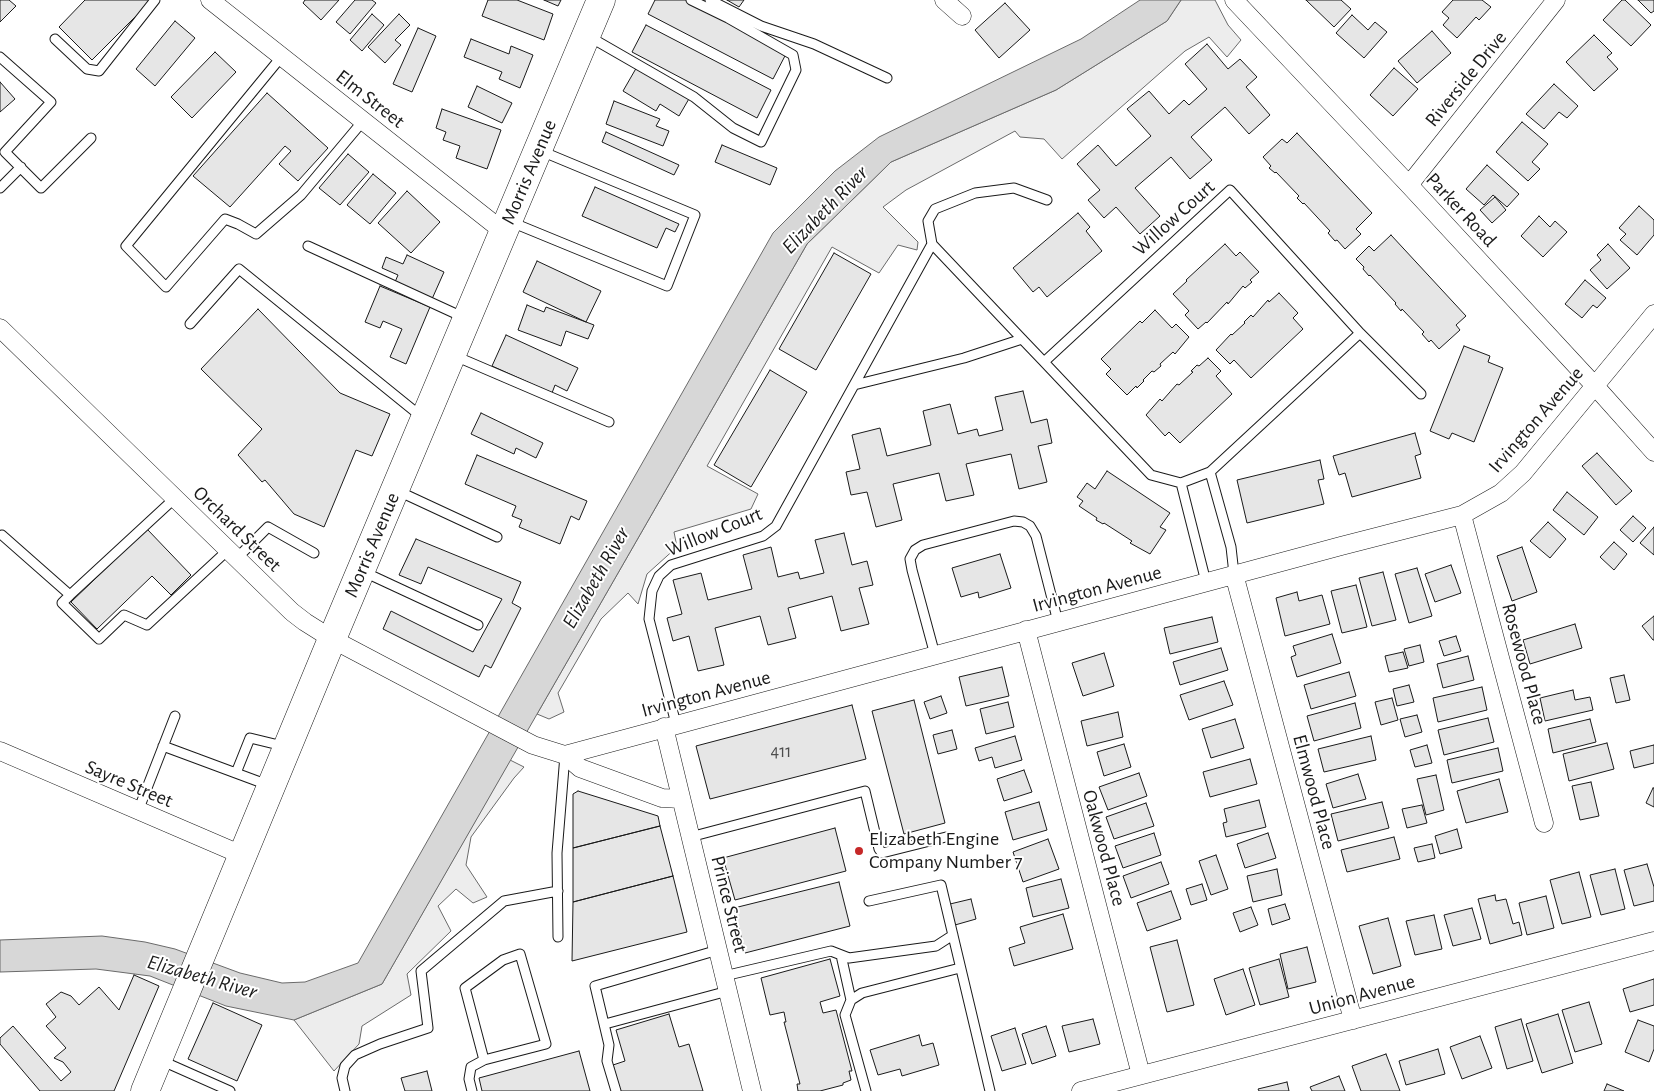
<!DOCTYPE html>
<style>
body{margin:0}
canvas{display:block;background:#fff}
</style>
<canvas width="1654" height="1091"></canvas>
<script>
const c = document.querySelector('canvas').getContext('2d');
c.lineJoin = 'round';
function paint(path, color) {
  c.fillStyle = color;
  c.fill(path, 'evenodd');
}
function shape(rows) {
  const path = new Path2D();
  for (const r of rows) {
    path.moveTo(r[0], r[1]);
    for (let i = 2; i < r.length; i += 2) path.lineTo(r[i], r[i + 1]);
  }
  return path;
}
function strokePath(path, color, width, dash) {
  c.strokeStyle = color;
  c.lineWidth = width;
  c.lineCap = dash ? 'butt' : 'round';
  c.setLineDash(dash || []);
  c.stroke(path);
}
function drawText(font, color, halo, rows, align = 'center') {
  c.font = font + ' "Alegreya Sans",sans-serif';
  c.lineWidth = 4;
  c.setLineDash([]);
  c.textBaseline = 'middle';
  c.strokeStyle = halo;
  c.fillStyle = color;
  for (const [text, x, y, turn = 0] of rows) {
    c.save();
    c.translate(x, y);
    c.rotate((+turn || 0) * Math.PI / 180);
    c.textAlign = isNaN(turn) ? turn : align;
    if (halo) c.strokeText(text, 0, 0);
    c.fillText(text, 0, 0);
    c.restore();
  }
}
const built = shape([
 [1181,0,1215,0,1228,25,1241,40,1227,57,1209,37,1185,51,1062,159,1044,139,1020,137,1015,131,906,190,883,207,918,242,917,250,898,245,879,273,832,247,707,466,758,494,751,509,674,532,677,547,647,574,638,604,628,593,601,619,558,693,564,712,549,719,537,714,807,244,891,162,1056,90,1167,21,1181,0],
 [510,760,524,767,514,778,471,837,466,865,487,897,473,903,456,889,438,906,451,931,407,974,411,995,362,1026,359,1044,334,1071,294,1020,382,984,510,760]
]);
const water = shape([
 [1140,0,1181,0,1167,21,1056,90,891,162,807,244,382,984,294,1020,226,1006,150,976,96,969,0,972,0,940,102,936,145,942,175,949,240,973,282,983,305,982,358,963,773,233,835,171,879,137,1081,39,1140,0]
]);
const building = shape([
 [0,0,9,0,16,6,0,22,0,0],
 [85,0,148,0,150,2,92,60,59,27,85,0],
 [305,0,339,0,321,20,303,3,305,0],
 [355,0,372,0,376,3,350,34,336,22,355,0],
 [488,0,517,0,553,14,544,40,482,16,488,0],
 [544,0,561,0,558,6,544,0],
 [655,0,688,0,787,52,773,79,648,14,655,0],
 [727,0,744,0,739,7,727,0],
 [1306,0,1341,0,1351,9,1334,27,1306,0],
 [1453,0,1482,0,1491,7,1479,20,1476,17,1457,38,1443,25,1449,18,1442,12,1453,0],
 [1622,0,1625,0,1651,25,1631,46,1603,20,1622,0],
 [1638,0,1654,0,1654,11,1651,13,1638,0],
 [1005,3,1030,30,999,58,975,30,1005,3],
 [372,14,384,25,362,51,350,40,372,14],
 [399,14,410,25,395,40,401,45,385,63,368,47,399,14],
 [1352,15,1368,30,1375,22,1387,32,1364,58,1336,33,1352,15],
 [175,21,195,38,155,86,136,69,175,21],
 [646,25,771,90,757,118,632,52,646,25],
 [418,28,436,36,412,92,393,84,418,28],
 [1432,31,1451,53,1417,83,1398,61,1432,31],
 [1594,35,1612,53,1607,57,1618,69,1594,91,1566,62,1594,35],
 [471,39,509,54,511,46,533,55,520,88,499,79,502,72,464,57,471,39],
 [1207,44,1228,69,1240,59,1257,77,1246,87,1270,115,1249,134,1225,107,1191,137,1212,160,1190,179,1171,157,1135,188,1160,216,1140,234,1116,207,1104,218,1088,200,1100,190,1077,164,1098,145,1116,166,1151,136,1127,109,1149,91,1169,114,1184,100,1189,105,1207,89,1185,64,1207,44],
 [215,52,236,72,192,118,171,97,215,52],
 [638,65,690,97,679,116,660,104,656,111,623,91,638,65],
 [1394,68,1418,89,1393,116,1370,95,1394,68],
 [0,82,15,99,0,112,0,82],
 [1554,84,1578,106,1567,118,1559,112,1544,129,1526,114,1554,84],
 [477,86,512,103,502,123,468,107,477,86],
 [267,93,328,148,298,181,279,164,291,151,285,146,230,207,193,176,267,93],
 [614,101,660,119,656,126,669,131,663,146,606,124,614,101],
 [442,109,501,130,487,169,456,158,460,146,443,140,446,132,436,128,442,109],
 [1522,122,1548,144,1532,162,1540,169,1528,181,1496,152,1522,122],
 [606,132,679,165,674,175,602,142,606,132],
 [1297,133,1372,213,1356,229,1361,234,1345,249,1337,240,1335,241,1328,233,1330,231,1304,203,1303,204,1297,198,1299,196,1276,172,1275,173,1269,168,1271,166,1263,157,1282,139,1287,143,1297,133],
 [722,145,777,168,770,185,715,162,722,145],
 [348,154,369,172,340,205,319,188,348,154],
 [1487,165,1519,194,1507,207,1493,195,1484,205,1466,189,1487,165],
 [373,174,396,193,370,224,347,205,373,174],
 [595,187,679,224,675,232,666,228,657,248,582,216,595,187],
 [407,191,440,222,411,253,378,223,407,191],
 [1495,197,1506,210,1492,223,1480,210,1495,197],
 [1639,206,1654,220,1654,235,1637,255,1620,240,1626,234,1619,228,1639,206],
 [1078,213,1090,227,1086,231,1102,251,1047,297,1039,287,1033,292,1013,268,1078,213],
 [1539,216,1550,227,1555,221,1567,232,1543,257,1521,236,1539,216],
 [1391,235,1466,316,1456,325,1460,330,1439,349,1431,340,1429,342,1422,334,1424,332,1402,309,1401,311,1395,304,1396,303,1370,275,1369,276,1363,269,1364,267,1356,259,1369,246,1374,251,1391,235],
 [1225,244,1236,256,1240,252,1259,272,1250,280,1252,282,1245,288,1243,286,1228,304,1227,302,1207,323,1206,322,1198,329,1185,315,1189,311,1173,294,1187,281,1186,280,1225,244],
 [1608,244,1630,268,1607,289,1590,270,1601,260,1597,255,1608,244],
 [834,253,871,274,816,370,779,349,834,253],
 [407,255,444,272,432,299,395,282,398,275,382,268,386,257,403,264,407,255],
 [537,261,601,291,586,322,523,292,537,261],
 [1585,280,1606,298,1597,308,1593,305,1582,318,1565,304,1585,280],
 [380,286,430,307,406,364,390,357,402,329,383,321,380,328,365,322,380,286],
 [1279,293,1298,313,1293,318,1303,329,1251,378,1234,360,1230,364,1216,350,1231,334,1232,335,1245,323,1244,322,1251,315,1253,317,1268,300,1269,302,1279,293],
 [527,305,544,312,546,307,594,325,588,339,566,331,561,346,518,330,527,305],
 [258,309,340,393,390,414,372,456,356,450,324,527,294,514,265,480,262,482,238,455,262,429,201,369,258,309],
 [1155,310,1172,328,1176,324,1189,337,1175,354,1173,352,1160,364,1161,366,1154,372,1152,371,1143,380,1144,381,1137,388,1136,386,1127,395,1106,374,1111,369,1101,359,1140,321,1142,323,1155,310],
 [506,335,578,368,567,391,555,385,552,393,492,366,506,335],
 [1464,346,1490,356,1488,362,1503,368,1474,442,1452,433,1449,439,1430,431,1464,346],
 [1208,358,1221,371,1216,376,1232,394,1180,443,1169,432,1165,436,1146,415,1160,399,1162,401,1177,384,1179,385,1193,372,1191,371,1197,365,1199,366,1208,358],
 [770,370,807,392,751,487,714,465,770,370],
 [1023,391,1031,423,1047,419,1052,443,1038,446,1047,482,1019,489,1011,454,966,464,974,495,946,501,939,473,893,484,902,520,876,527,867,492,851,495,846,472,860,469,852,435,880,428,887,456,931,445,923,411,950,404,958,434,977,429,979,436,1003,430,995,397,1023,391],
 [481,413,543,443,536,458,516,448,514,454,471,434,481,413],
 [1415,433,1421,454,1415,456,1421,478,1352,497,1345,473,1339,475,1333,456,1415,433],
 [1597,453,1632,491,1616,505,1582,466,1597,453],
 [477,455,587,501,579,520,571,516,560,544,519,527,522,520,512,516,516,506,465,484,477,455],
 [1320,460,1324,479,1318,480,1324,504,1247,523,1237,480,1320,460],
 [1107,471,1170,513,1160,527,1166,530,1150,554,1130,543,1132,541,1104,523,1103,524,1096,520,1097,518,1079,506,1083,501,1077,497,1087,483,1095,489,1107,471],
 [1567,492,1598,517,1584,535,1553,510,1567,492],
 [1633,516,1646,528,1633,542,1620,530,1633,516],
 [1548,522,1566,539,1550,558,1530,541,1548,522],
 [1654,527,1654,555,1640,543,1654,527],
 [147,529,191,575,171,595,152,576,97,629,71,602,147,529],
 [844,533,852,565,867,561,873,585,859,588,869,624,841,631,832,596,788,608,796,638,768,645,760,616,715,628,724,665,698,671,689,636,673,641,667,618,682,614,673,580,701,573,708,600,752,589,743,555,771,547,778,577,798,572,800,579,824,573,815,540,844,533],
 [416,539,521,582,512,603,521,608,491,668,485,665,479,677,383,629,391,611,473,652,502,599,428,567,421,584,399,575,416,539],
 [1614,542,1627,554,1614,570,1600,557,1614,542],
 [1522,547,1537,592,1512,601,1497,556,1522,547],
 [1000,554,1011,588,979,598,978,592,961,597,952,568,1000,554],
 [1451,565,1461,593,1435,602,1425,574,1451,565],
 [1417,568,1432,616,1409,623,1395,574,1417,568],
 [1383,572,1396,620,1372,626,1359,578,1383,572],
 [1356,585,1367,627,1342,633,1331,591,1356,585],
 [1297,592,1299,601,1322,595,1330,624,1285,636,1276,598,1297,592],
 [1654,616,1654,640,1653,640,1642,626,1654,616],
 [1212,617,1218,642,1170,654,1164,628,1212,617],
 [1575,624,1582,648,1530,664,1523,640,1575,624],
 [1332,634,1341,663,1297,677,1291,657,1296,655,1293,646,1332,634],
 [1456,636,1461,651,1444,656,1439,641,1456,636],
 [1420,645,1424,662,1409,666,1404,649,1420,645],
 [1221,648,1228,670,1180,685,1173,662,1221,648],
 [1403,652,1408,668,1389,672,1385,656,1403,652],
 [1104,653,1114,686,1083,696,1072,663,1104,653],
 [1468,656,1474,680,1443,688,1437,664,1468,656],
 [1002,667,1009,696,966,706,959,677,1002,667],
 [1349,672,1356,696,1311,709,1304,685,1349,672],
 [1624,675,1630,700,1616,703,1610,678,1624,675],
 [1224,681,1233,705,1189,720,1180,695,1224,681],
 [1409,685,1414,702,1397,706,1393,689,1409,685],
 [1482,687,1487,710,1438,722,1433,698,1482,687],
 [1573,690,1575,700,1590,697,1593,710,1545,721,1540,698,1573,690],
 [941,696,947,713,930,719,924,702,941,696],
 [1392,698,1398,720,1381,725,1375,702,1392,698],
 [914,700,945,823,904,834,872,711,914,700],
 [1008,702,1014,727,986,734,980,709,1008,702],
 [1355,703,1361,728,1314,741,1307,716,1355,703],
 [852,705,866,759,710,799,696,746,852,705],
 [1118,712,1123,737,1087,746,1081,721,1118,712],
 [1417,715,1422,732,1405,737,1400,719,1417,715],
 [1488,718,1494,742,1444,755,1438,730,1488,718],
 [1235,719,1244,748,1211,758,1202,729,1235,719],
 [1590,719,1596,742,1553,753,1548,729,1590,719],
 [952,730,957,749,938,754,933,735,952,730],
 [1015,736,1022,760,995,768,992,757,979,761,975,748,1015,736],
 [1371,736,1376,760,1324,772,1318,749,1371,736],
 [1607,743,1614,769,1569,781,1563,754,1607,743],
 [1124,744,1131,767,1104,776,1097,752,1124,744],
 [1427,745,1432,763,1415,767,1410,750,1427,745],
 [1654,745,1654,763,1634,768,1630,751,1654,745],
 [1498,748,1503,771,1452,783,1447,760,1498,748],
 [1250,759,1257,784,1210,797,1203,772,1250,759],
 [1024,770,1032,792,1004,801,997,779,1024,770],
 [1139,773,1147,796,1108,810,1099,787,1139,773],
 [1358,774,1366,799,1333,808,1326,784,1358,774],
 [1436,775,1444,810,1426,815,1417,779,1436,775],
 [1499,779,1508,812,1466,823,1457,791,1499,779],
 [1591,782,1599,816,1580,820,1572,786,1591,782],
 [1653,788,1654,788,1654,807,1646,803,1653,788],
 [578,791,658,816,660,826,573,848,573,794,578,791],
 [1259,800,1266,827,1226,837,1223,823,1227,822,1224,809,1259,800],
 [1039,802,1047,830,1013,840,1005,812,1039,802],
 [1382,802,1389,828,1338,841,1331,814,1382,802],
 [1146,803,1154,826,1114,839,1106,817,1146,803],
 [1422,805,1427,823,1407,828,1402,809,1422,805],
 [660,826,673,876,573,902,573,848,660,826],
 [835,828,846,871,735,900,723,858,835,828],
 [1457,829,1462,848,1440,854,1435,836,1457,829],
 [1154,833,1161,855,1123,868,1115,846,1154,833],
 [1268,833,1276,858,1245,868,1237,844,1268,833],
 [1394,837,1400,859,1347,872,1341,850,1394,837],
 [1048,839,1059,869,1023,882,1013,852,1048,839],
 [1432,844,1435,858,1418,862,1414,848,1432,844],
 [1216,855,1228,889,1211,895,1199,861,1216,855],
 [1161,862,1169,884,1131,898,1123,876,1161,862],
 [1647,864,1654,887,1654,901,1634,906,1624,870,1647,864],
 [1277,869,1282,895,1253,902,1247,876,1277,869],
 [1615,869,1625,909,1601,915,1590,875,1615,869],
 [1579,872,1591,917,1562,924,1550,880,1579,872],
 [673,876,687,932,572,961,573,902,673,876],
 [1061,879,1069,908,1033,917,1026,888,1061,879],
 [839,882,850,926,745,953,734,908,839,882],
 [1202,884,1207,900,1191,905,1186,889,1202,884],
 [1171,891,1181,919,1147,931,1137,903,1171,891],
 [1495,895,1496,901,1506,899,1513,924,1519,922,1522,935,1490,944,1478,899,1495,895],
 [1546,896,1554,928,1527,935,1519,903,1546,896],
 [971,899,976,919,955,925,950,904,971,899],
 [1285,904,1290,919,1272,925,1268,909,1285,904],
 [1251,907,1258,925,1240,932,1233,913,1251,907],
 [1472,908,1481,939,1453,946,1444,915,1472,908],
 [1063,914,1073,949,1014,966,1009,948,1025,943,1020,927,1063,914],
 [1434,915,1442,949,1415,955,1406,921,1434,915],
 [1388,918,1401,966,1373,974,1359,926,1388,918],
 [1177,940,1194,1005,1167,1012,1150,947,1177,940],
 [1307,947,1316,982,1288,989,1280,954,1307,947],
 [830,959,840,996,820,1002,823,1013,836,1010,852,1071,849,1071,851,1080,843,1083,843,1085,820,1091,798,1091,797,1084,800,1084,784,1022,786,1022,784,1012,770,1015,761,978,830,959],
 [1279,959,1289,997,1260,1005,1249,968,1279,959],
 [1243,969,1255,1005,1226,1015,1214,979,1243,969],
 [134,975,159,986,114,1091,40,1091,0,1044,0,1038,13,1026,61,1081,71,1072,63,1062,54,1058,66,1048,46,1026,56,1017,46,1004,61,992,71,996,79,1005,99,987,119,1010,134,975],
 [1654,979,1654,1005,1630,1012,1623,989,1654,979],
 [1589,1002,1602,1044,1575,1052,1562,1010,1589,1002],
 [213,1003,262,1025,237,1081,188,1059,213,1003],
 [669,1014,679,1047,689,1044,703,1091,620,1091,613,1065,625,1061,616,1030,669,1014],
 [1558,1014,1573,1063,1542,1073,1526,1024,1558,1014],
 [1093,1019,1100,1044,1069,1052,1062,1026,1093,1019],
 [1521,1019,1533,1061,1507,1069,1495,1027,1521,1019],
 [1638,1020,1654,1026,1654,1049,1649,1062,1625,1052,1638,1020],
 [1046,1026,1056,1056,1032,1064,1022,1034,1046,1026],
 [1015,1028,1026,1064,1002,1071,991,1036,1015,1028],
 [919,1035,922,1046,933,1043,939,1065,902,1076,900,1069,878,1075,870,1050,919,1035],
 [1480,1036,1492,1068,1462,1079,1450,1047,1480,1036],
 [1438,1049,1445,1074,1406,1085,1399,1061,1438,1049],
 [579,1051,590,1091,482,1091,479,1078,579,1051],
 [1386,1054,1400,1091,1361,1091,1352,1066,1386,1054],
 [427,1071,432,1091,405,1091,401,1078,427,1071],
 [1339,1076,1345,1091,1312,1091,1310,1087,1339,1076],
 [1287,1082,1289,1091,1259,1091,1258,1089,1287,1082],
 [1607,1084,1624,1091,1604,1091,1607,1084]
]);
const lane = shape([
 [710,0,761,26,814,44,887,78],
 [588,36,694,97,733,128,761,142,796,70,793,55,728,18,691,0],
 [55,39,87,69,99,71,155,0],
 [282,56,126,246,166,287,225,219,238,224,256,234,301,195,363,121],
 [0,57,51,102,5,152,41,188,91,138],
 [0,188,21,167],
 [511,222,667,286,695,215,541,151],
 [932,244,928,221,935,209,975,193,1014,188,1047,200],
 [308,246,465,318],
 [190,324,239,269,423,418],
 [1360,333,1210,472,1181,483,1151,475,1044,362,1230,190,1360,333,1421,394],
 [1022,339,964,358,854,385,932,244,1022,339,1044,362],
 [455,356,609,422],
 [1210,472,1231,547,1234,574],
 [1181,483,1206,582],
 [398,491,497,537],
 [2,535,70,595,175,498],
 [237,558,268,527,314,553],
 [364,572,478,625],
 [70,595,62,603,99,639,124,615,147,625,228,550],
 [935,655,912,570,910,559,915,550,923,545,1014,521,1023,522,1030,526,1036,536,1058,622],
 [676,724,649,619,652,591,659,576,671,565,763,536,776,526,854,385],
 [163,746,268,785],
 [236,773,250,738,283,746],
 [138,811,175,716],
 [690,837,865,791,879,849,882,853,946,837],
 [869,901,941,885,990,1091],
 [558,937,557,853,565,755],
 [841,955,851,1000],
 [724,976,831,951,849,958,936,946,953,935],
 [605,1024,728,991],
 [160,1060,230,1091],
 [345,1091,342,1078,345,1066,355,1055,380,1044,428,1028,421,971,504,901,558,891],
 [472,1091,469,1079,471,1067,484,1060,546,1044,520,954,503,960,465,988,484,1060],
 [616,1091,607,1061,609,1045,595,986,718,950],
 [866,1091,845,1015,851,1000,862,993,960,968]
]);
const street = shape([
 [210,0,504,232],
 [944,0,962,16],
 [1234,0,1409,185,1595,386,1654,452],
 [1409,185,1556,0],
 [0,328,292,612,305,622,332,639,533,745,565,755,1341,546,1462,515,1501,493,1523,473,1654,314],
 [1462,515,1544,823],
 [1234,574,1353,1020],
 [1026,630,1141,1075],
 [664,727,752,1091],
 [0,751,242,855],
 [565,755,580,768,662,798,681,799],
 [1081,1091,1654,941]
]);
const primary = shape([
 [145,1091,332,639,601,0]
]);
const markers = [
 [859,851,5,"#c62828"]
];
const numberNames = [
 ["411",781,752]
];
const streetNames = [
 ["Riverside Drive",1466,79,-51],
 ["Elm Street",370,99,38],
 ["Morris Avenue",529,172,-67],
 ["Parker Road",1461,210,47],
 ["Willow Court",1174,218,-42],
 ["Irvington Avenue",1536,420,-49],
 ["Orchard Street",237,529,44],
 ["Willow Court",714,532,-22],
 ["Morris Avenue",372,545,-67],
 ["Irvington Avenue",1097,589,-15],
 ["Rosewood Place",1524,664,75],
 ["Irvington Avenue",706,694,-15],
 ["Sayre Street",129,784,23],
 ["Elmwood Place",1314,792,75],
 ["Oakwood Place",1104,848,75],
 ["Prince Street",729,904,76],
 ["Union Avenue",1362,995,-15]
];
const poiNames = [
 ["Elizabeth Engine",869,839],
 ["Company Number 7",869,862]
];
const waterNames = [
 ["Elizabeth River",825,210,-46],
 ["Elizabeth River",596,578,-60],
 ["Elizabeth River",202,977,16]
];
paint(built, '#ededed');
strokePath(built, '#6a6a6a', 1);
paint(water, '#d7d7d7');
strokePath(water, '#6a6a6a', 1);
paint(building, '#e6e6e6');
strokePath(building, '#1a1a1a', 1);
strokePath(lane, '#1a1a1a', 11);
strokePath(street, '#1a1a1a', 19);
strokePath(primary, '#1a1a1a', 29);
strokePath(lane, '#fff', 9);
strokePath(street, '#fff', 18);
strokePath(primary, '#fff', 28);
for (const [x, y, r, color] of markers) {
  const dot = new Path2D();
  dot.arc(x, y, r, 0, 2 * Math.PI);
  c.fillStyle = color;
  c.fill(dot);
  strokePath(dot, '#fff', 2);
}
drawText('18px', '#4d4d4d', null, numberNames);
drawText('20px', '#1a1a1a', '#fff', streetNames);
drawText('20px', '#1a1a1a', '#fff', poiNames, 'left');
drawText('italic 21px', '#1a1a1a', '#fff', waterNames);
</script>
